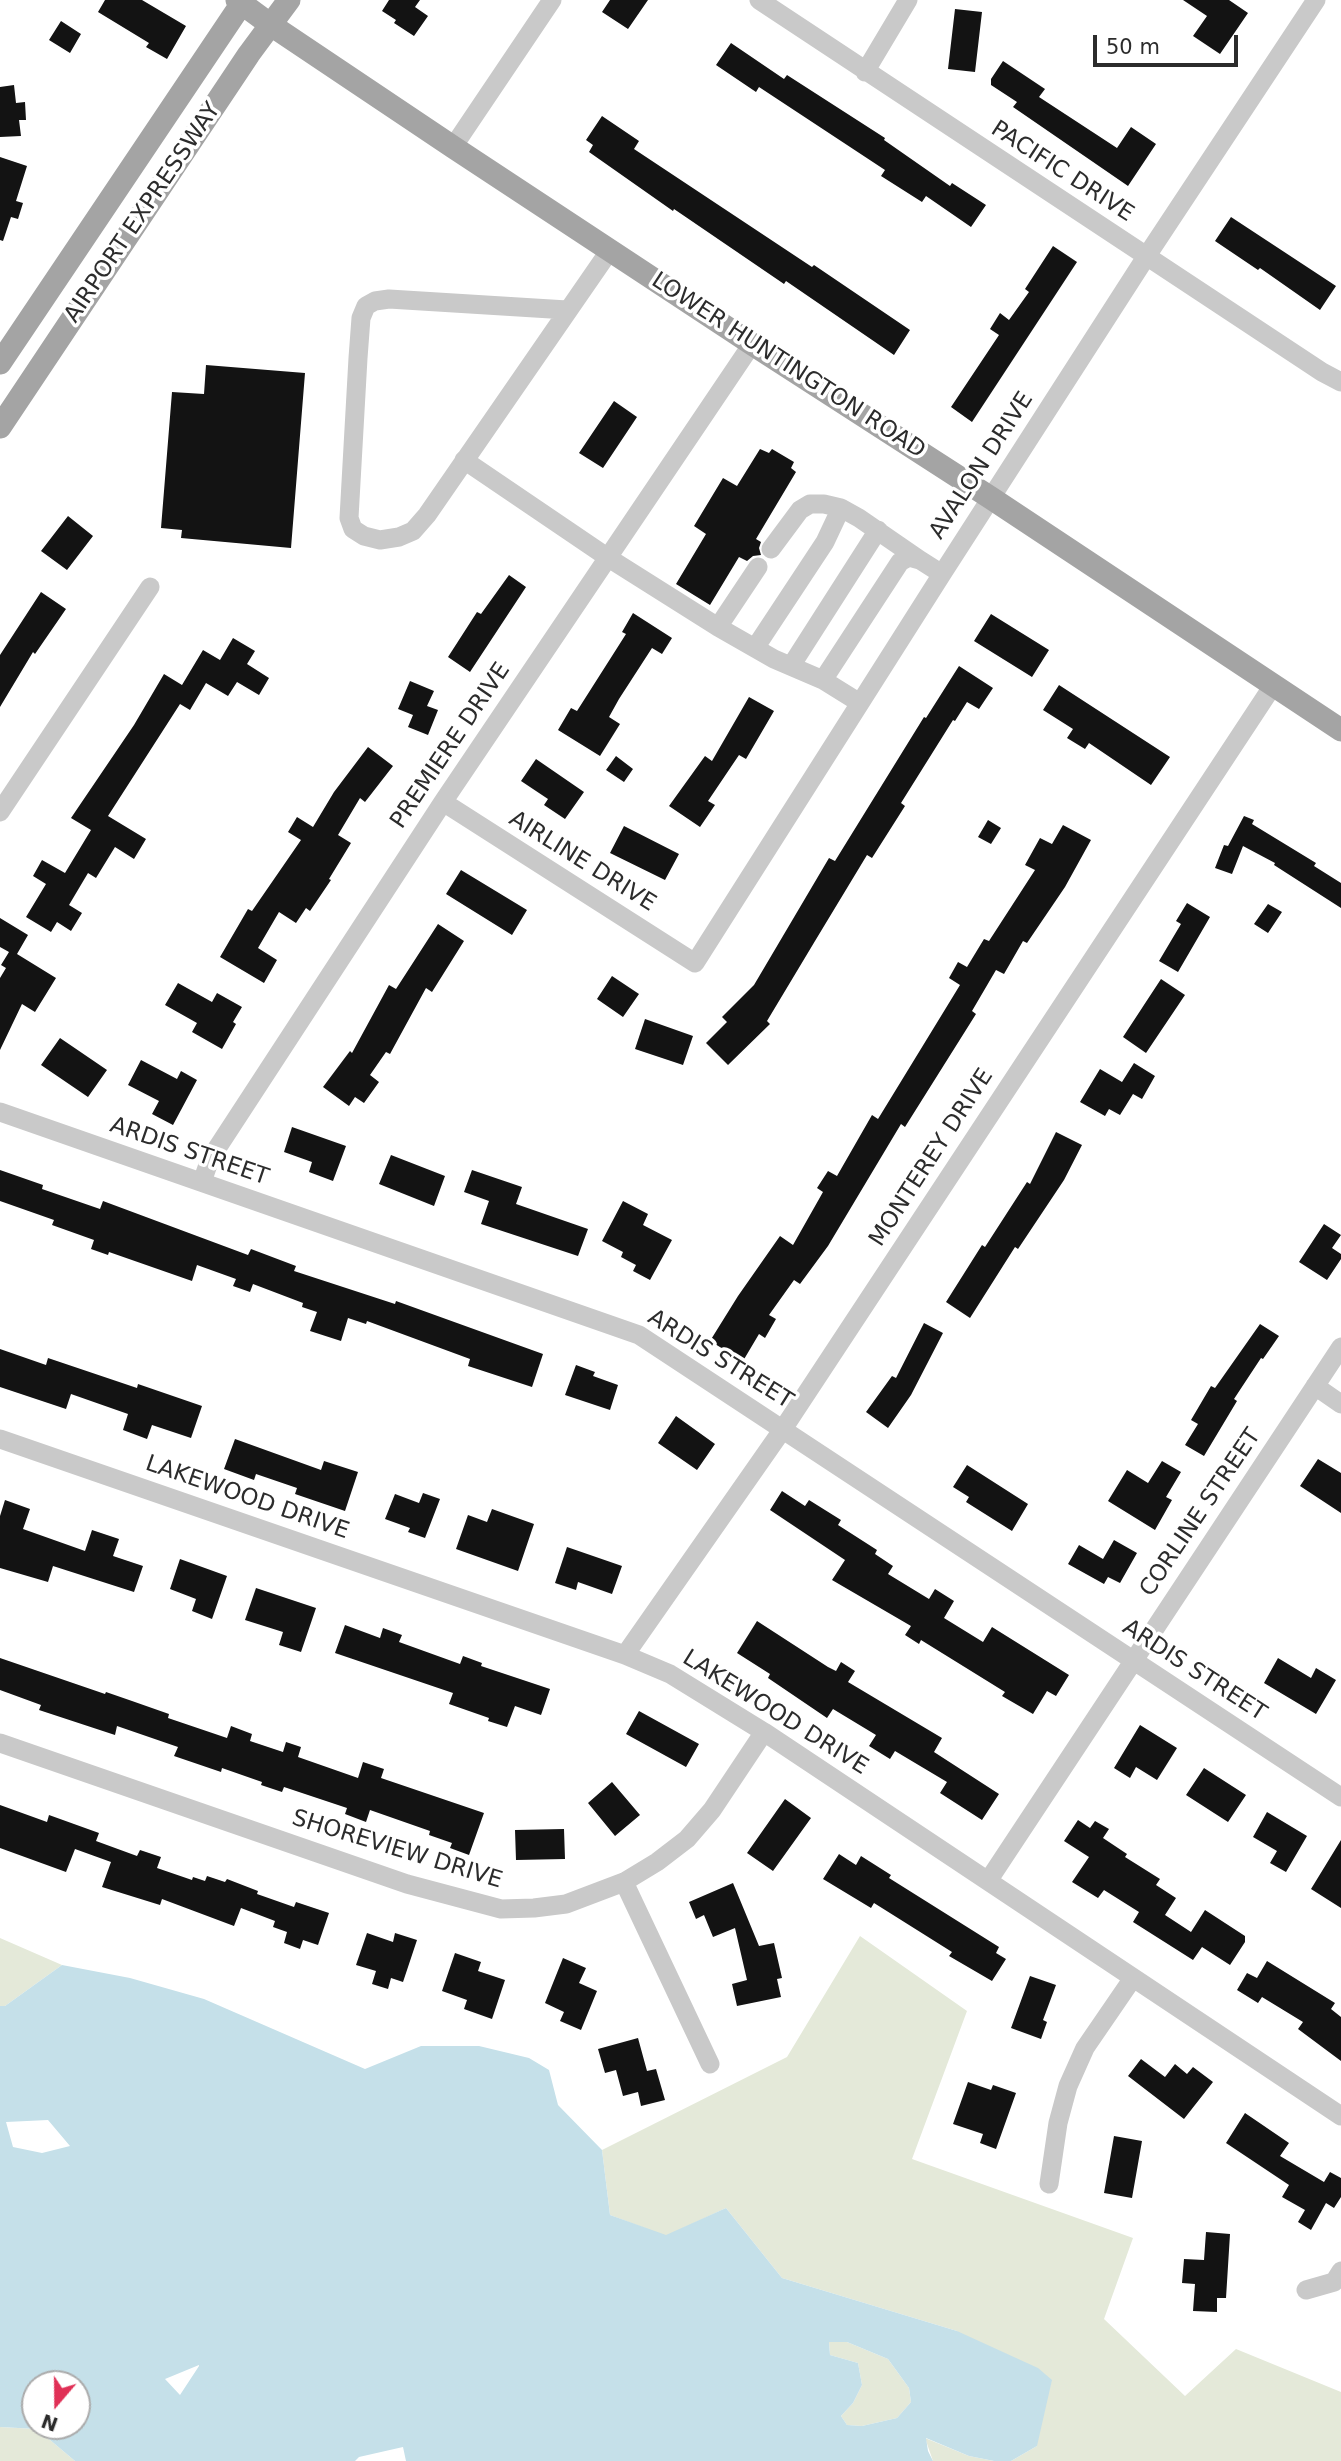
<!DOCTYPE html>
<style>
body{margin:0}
#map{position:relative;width:1341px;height:2461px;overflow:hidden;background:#fff;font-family:"DejaVu Sans",sans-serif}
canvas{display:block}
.north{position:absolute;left:21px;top:2370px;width:70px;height:70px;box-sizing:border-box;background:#fff;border:2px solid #ababab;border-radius:50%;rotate:200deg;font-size:19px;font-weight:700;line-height:28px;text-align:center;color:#2c2c2c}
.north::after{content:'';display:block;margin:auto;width:24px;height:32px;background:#e03056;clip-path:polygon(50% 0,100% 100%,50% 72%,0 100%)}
.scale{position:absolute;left:1093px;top:35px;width:145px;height:32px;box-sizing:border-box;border:4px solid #2c2c2c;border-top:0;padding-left:9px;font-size:21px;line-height:24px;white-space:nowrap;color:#2c2c2c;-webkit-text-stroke:5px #fff;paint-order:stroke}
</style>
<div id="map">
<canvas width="1341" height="2461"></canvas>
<div class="north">N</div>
<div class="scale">50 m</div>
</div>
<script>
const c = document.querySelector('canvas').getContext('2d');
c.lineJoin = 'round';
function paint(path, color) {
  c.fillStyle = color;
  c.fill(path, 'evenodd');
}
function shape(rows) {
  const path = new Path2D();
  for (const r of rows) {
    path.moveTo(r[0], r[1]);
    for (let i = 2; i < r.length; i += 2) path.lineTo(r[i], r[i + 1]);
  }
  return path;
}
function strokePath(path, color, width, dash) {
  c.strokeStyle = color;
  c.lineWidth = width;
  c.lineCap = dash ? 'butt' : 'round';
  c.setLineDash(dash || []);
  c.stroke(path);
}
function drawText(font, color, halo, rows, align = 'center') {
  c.font = font + ' "DejaVu Sans",sans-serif';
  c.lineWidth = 7;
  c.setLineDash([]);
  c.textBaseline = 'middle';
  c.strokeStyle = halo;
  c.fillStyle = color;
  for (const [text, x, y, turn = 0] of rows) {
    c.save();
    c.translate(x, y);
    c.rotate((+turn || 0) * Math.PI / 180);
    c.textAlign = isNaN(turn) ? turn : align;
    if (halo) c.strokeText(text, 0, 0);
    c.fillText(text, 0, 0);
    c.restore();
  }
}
const green = shape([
 [860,1936,967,2011,912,2159,1133,2238,1104,2319,1185,2396,1236,2349,1341,2392,1341,2461,1011,2461,1037,2446,957,2331,782,2278,726,2208,666,2236,610,2215,602,2150,787,2057],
 [0,1938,62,1965,5,2006,0,2006],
 [829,2342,847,2342,888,2359,909,2388,911,2402,897,2418,862,2426,847,2425,841,2416,853,2403,862,2385,858,2363,830,2355],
 [0,2427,37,2429,75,2461,0,2461],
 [925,2438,969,2456,994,2461,933,2461]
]);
const water = shape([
 [62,1965,130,1978,204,1999,365,2069,421,2046,479,2046,529,2058,549,2070,558,2105,602,2150,610,2215,666,2235,726,2208,782,2278,957,2331,1038,2368,1052,2380,1037,2446,1011,2461,994,2461,969,2456,926,2438,928,2451,933,2461,406,2461,403,2447,359,2457,355,2461,75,2461,37,2429,0,2427,0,2006,5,2006],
 [48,2120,70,2146,42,2153,13,2147,6,2122],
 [829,2342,847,2342,888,2359,909,2388,911,2402,897,2418,862,2426,847,2425,841,2416,853,2403,862,2385,858,2363,830,2355],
 [199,2366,180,2395,165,2379,199,2365],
 [35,2384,77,2384,77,2426,35,2426]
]);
const building = shape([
 [105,0,142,0,186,26,167,59,146,47,149,43,98,12],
 [389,0,420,0,415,7,428,16,414,36,394,23,396,20,382,11],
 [610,0,648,0,628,29,602,12],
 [1183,0,1229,0,1248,13,1220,54,1193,36,1207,16],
 [955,9,982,12,975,72,948,69],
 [61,21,81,34,70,53,49,40],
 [731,43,784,79,787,75,885,138,884,140,950,186,952,183,986,205,971,227,926,196,922,202,881,176,885,170,759,87,756,92,716,65],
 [1003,61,1045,89,1039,97,1117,148,1131,127,1156,144,1128,186,1013,107,1017,102,991,85,991,79],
 [14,85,16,103,25,102,26,120,19,120,21,136,0,137,0,87],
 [602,116,639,141,634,149,812,267,814,265,910,330,894,355,786,281,784,284,674,209,673,211,589,152,593,145,586,140],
 [0,157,27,166,16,201,23,203,18,219,11,217,3,241,0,240],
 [1231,217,1336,286,1320,310,1260,268,1258,270,1215,241],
 [1053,246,1077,262,972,422,951,407,999,335,990,329,1000,313,1009,320,1029,292,1025,289],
 [206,365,305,373,291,548,181,538,182,530,161,528,172,392,204,394],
 [614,401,637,417,603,468,579,453],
 [760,449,769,453,772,449,794,462,791,468,796,472,756,539,761,542,759,548,761,555,753,556,747,561,739,557,710,605,676,584,706,534,694,526,723,478,737,486],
 [68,516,93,536,67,570,41,551],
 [509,575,526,587,470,672,448,657,477,612,481,614],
 [41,592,66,609,35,654,33,652,0,707,0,655],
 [633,613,672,638,662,654,652,648,619,699,609,717,620,724,600,756,558,730,571,708,577,711,626,634,622,632],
 [991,614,1049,650,1032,677,974,641],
 [233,638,255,651,247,664,269,678,259,695,237,682,228,696,206,683,190,710,180,704,108,816,146,839,134,859,115,847,96,878,88,873,69,905,82,913,71,931,57,922,51,932,26,917,46,884,33,876,42,860,65,873,91,830,71,818,134,725,164,674,182,685,203,650,220,660],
 [959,666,993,688,979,709,967,702,955,721,953,720,901,803,905,806,872,858,867,855,815,941,767,1021,770,1024,728,1065,706,1043,727,1022,722,1017,754,985,829,858,835,861,924,717,926,718],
 [410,681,434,691,427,706,438,710,428,735,408,727,413,715,398,709],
 [1059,685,1170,757,1151,785,1089,743,1085,749,1067,738,1073,729,1043,710],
 [749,697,774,711,746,759,739,755,708,801,715,805,700,827,669,806,705,756,712,761],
 [368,747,393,766,365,802,360,798,338,835,351,843,329,879,331,880,310,911,306,908,296,923,279,912,258,948,277,960,264,983,220,957,248,909,252,911,301,840,288,832,297,817,313,827,334,792],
 [616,756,633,769,624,782,606,770],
 [536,759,584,792,565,819,544,805,548,799,521,781],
 [1244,816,1254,820,1252,824,1316,863,1314,866,1341,883,1341,908,1274,865,1275,863,1243,846,1232,874,1215,868,1224,845,1228,846],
 [988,820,1001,828,991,844,978,837],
 [1063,825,1091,840,1065,887,1027,943,1023,941,1004,974,996,970,972,1011,976,1014,905,1127,901,1124,828,1246,800,1284,794,1280,769,1315,776,1319,765,1338,759,1334,743,1361,710,1341,738,1296,780,1236,793,1245,823,1192,817,1188,828,1171,837,1176,872,1115,878,1119,960,985,949,978,958,962,967,967,984,939,989,941,1035,870,1025,865,1040,838,1052,844],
 [624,826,679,854,665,880,610,853],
 [461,870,527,910,512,935,446,894],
 [1187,903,1210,917,1178,972,1159,961,1181,924,1176,921],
 [1268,904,1282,912,1268,933,1254,924],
 [0,918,28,935,17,954,56,978,35,1012,22,1004,0,1050,0,978,6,968,1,965,9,952,0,947],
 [438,924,464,941,432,992,426,988,390,1054,386,1052,370,1075,379,1082,364,1103,355,1097,349,1106,323,1087,350,1051,352,1053,389,985,396,989],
 [612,976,639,994,623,1017,597,999],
 [1161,979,1185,995,1146,1053,1123,1037],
 [178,983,212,1002,217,993,242,1007,233,1022,236,1024,222,1049,192,1032,197,1023,165,1005],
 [645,1019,693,1036,683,1065,635,1049],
 [60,1038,107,1070,88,1097,41,1065],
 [141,1060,177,1079,181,1071,197,1080,173,1125,152,1114,159,1101,128,1085],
 [1134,1063,1155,1076,1142,1099,1133,1094,1120,1115,1109,1109,1105,1116,1080,1102,1100,1069,1122,1082],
 [292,1127,346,1146,333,1181,309,1172,312,1162,284,1152],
 [1056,1132,1082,1145,1064,1180,1018,1249,1015,1247,970,1318,946,1302,982,1245,985,1247,1027,1182,1030,1184],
 [391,1155,445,1176,434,1206,379,1184],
 [0,1170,43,1185,42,1189,100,1209,103,1201,248,1255,251,1249,296,1266,294,1271,395,1304,396,1301,543,1354,532,1387,468,1366,470,1359,367,1321,366,1324,348,1318,341,1341,310,1331,317,1312,302,1307,303,1303,253,1284,250,1292,233,1286,236,1279,197,1265,192,1281,109,1252,108,1255,91,1249,94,1240,52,1225,54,1220,0,1201],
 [472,1170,522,1187,516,1204,588,1229,578,1256,481,1224,489,1201,464,1192],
 [623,1201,648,1214,643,1225,672,1240,650,1280,633,1271,636,1265,621,1257,623,1252,602,1241],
 [1324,1224,1341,1235,1332,1248,1341,1254,1341,1259,1327,1280,1299,1262],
 [924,1323,943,1333,911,1395,888,1428,866,1412,892,1376,896,1378],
 [1260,1324,1279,1336,1263,1359,1261,1358,1234,1399,1237,1401,1204,1456,1185,1445,1198,1424,1191,1420,1211,1386,1215,1388],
 [0,1349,46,1365,48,1358,137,1388,138,1384,202,1406,191,1438,152,1425,147,1439,123,1430,128,1414,71,1394,66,1409,0,1387],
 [576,1365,595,1372,593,1376,618,1385,610,1410,565,1395],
 [676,1416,715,1444,697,1470,658,1443],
 [235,1439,321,1470,324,1461,358,1472,345,1511,295,1494,297,1488,256,1474,254,1480,224,1469],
 [1318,1459,1341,1473,1341,1513,1300,1486],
 [1162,1461,1181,1472,1166,1497,1172,1500,1155,1530,1108,1501,1127,1470,1148,1483],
 [967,1465,1028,1504,1012,1531,966,1502,969,1497,953,1487],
 [782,1491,805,1506,809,1500,841,1520,838,1525,877,1550,875,1554,893,1566,888,1574,929,1599,935,1589,954,1601,944,1618,983,1642,992,1627,1069,1675,1056,1696,1047,1691,1033,1714,1002,1696,1005,1692,921,1640,919,1644,905,1635,911,1626,832,1580,845,1560,770,1510],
 [423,1493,440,1499,425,1538,408,1532,410,1528,385,1519,395,1494,419,1503],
 [5,1500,30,1509,23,1529,85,1551,92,1530,119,1539,113,1556,143,1566,134,1592,53,1566,48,1582,0,1568,0,1516],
 [492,1509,534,1524,518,1571,456,1549,468,1515,487,1522],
 [1114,1540,1137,1553,1120,1583,1108,1577,1104,1584,1068,1564,1079,1545,1103,1559],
 [567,1547,622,1566,612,1594,578,1582,576,1590,555,1583],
 [180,1559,227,1576,212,1619,192,1611,196,1599,170,1589],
 [256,1588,316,1608,301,1652,279,1645,283,1632,245,1620],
 [757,1621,828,1667,836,1671,841,1662,855,1671,848,1682,942,1738,934,1752,999,1794,982,1820,940,1793,947,1782,895,1751,890,1759,869,1746,876,1735,833,1709,827,1718,768,1678,770,1674,737,1653],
 [345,1625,380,1638,383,1628,402,1635,399,1642,460,1664,463,1656,482,1663,481,1666,550,1689,541,1715,515,1706,507,1727,488,1721,489,1718,449,1704,453,1693,335,1653],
 [0,1658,105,1694,106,1692,132,1701,169,1714,168,1718,227,1738,231,1726,252,1734,250,1741,283,1752,286,1742,301,1747,298,1757,358,1778,363,1762,384,1769,381,1778,484,1813,469,1855,450,1848,452,1843,429,1835,430,1831,370,1810,366,1822,345,1814,347,1808,284,1787,282,1792,261,1785,262,1782,222,1768,221,1772,174,1756,178,1747,117,1726,115,1735,39,1710,41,1705,0,1690],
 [1278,1658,1311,1678,1316,1668,1336,1680,1316,1714,1264,1683],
 [639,1711,699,1744,686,1767,626,1734],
 [1140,1725,1177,1748,1157,1780,1136,1767,1130,1778,1114,1768],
 [1204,1768,1246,1795,1228,1822,1186,1795],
 [612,1782,640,1815,615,1836,588,1803],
 [785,1799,811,1818,773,1871,747,1853],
 [0,1805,47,1822,49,1815,99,1833,96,1841,137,1856,140,1850,161,1857,157,1868,192,1880,193,1877,205,1881,207,1876,225,1882,227,1879,258,1891,257,1894,294,1907,296,1902,329,1913,318,1945,303,1940,300,1949,284,1943,287,1932,273,1927,275,1921,241,1908,234,1926,162,1899,160,1905,102,1887,111,1862,75,1849,66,1872,0,1848],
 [1267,1812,1307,1836,1286,1872,1270,1863,1277,1851,1253,1837],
 [1078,1820,1090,1828,1095,1821,1109,1829,1103,1838,1127,1854,1125,1857,1160,1879,1156,1885,1176,1898,1165,1915,1191,1932,1205,1910,1245,1936,1245,1942,1230,1965,1202,1947,1193,1960,1133,1922,1139,1912,1104,1890,1098,1898,1072,1882,1089,1857,1064,1841],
 [564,1829,565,1859,516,1860,515,1830],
 [1341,1840,1341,1908,1311,1889],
 [839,1854,856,1865,861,1856,891,1875,889,1878,999,1947,996,1953,1006,1959,992,1981,949,1956,952,1952,874,1903,871,1908,823,1879],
 [733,1883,759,1946,774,1943,782,1978,777,1979,781,1997,737,2006,732,1984,747,1980,735,1928,713,1937,704,1915,696,1919,689,1902],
 [367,1933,393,1942,395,1933,417,1940,403,1982,391,1978,388,1989,372,1984,376,1971,356,1965],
 [455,1953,481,1962,478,1971,505,1980,492,2019,464,2009,467,2000,442,1991],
 [563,1958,586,1968,579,1983,597,1991,581,2030,560,2021,564,2012,545,2003],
 [1267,1961,1335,2003,1331,2009,1341,2017,1341,2061,1298,2029,1303,2022,1262,1997,1258,2003,1237,1990,1247,1973,1257,1978],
 [1030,1976,1056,1985,1043,2020,1047,2022,1041,2039,1011,2028],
 [638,2038,647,2071,656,2069,665,2100,641,2106,638,2092,623,2096,616,2070,605,2073,598,2049],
 [1141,2059,1165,2077,1175,2064,1187,2074,1193,2067,1213,2082,1184,2119,1128,2076],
 [968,2082,991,2090,993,2085,1016,2093,996,2149,980,2143,983,2134,953,2124],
 [1245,2113,1289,2143,1280,2156,1324,2182,1330,2172,1341,2178,1341,2197,1334,2208,1326,2203,1311,2230,1298,2222,1305,2210,1282,2197,1289,2185,1226,2143],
 [1114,2136,1142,2141,1132,2198,1104,2193],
 [1206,2232,1230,2234,1226,2298,1217,2298,1217,2312,1193,2311,1195,2284,1182,2283,1184,2259,1204,2260]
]);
const minor = shape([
 [759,0,1322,372,1341,382],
 [865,72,908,0],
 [453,147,552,0],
 [567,310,389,299,375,301,366,306,361,318,358,358,349,518,353,529,364,536,380,540,399,537,413,531,427,515,610,250],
 [464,460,607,557,718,627,774,659,823,680,860,703],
 [771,549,800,510,810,504,824,504,841,508,859,518,920,560],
 [718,627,758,567],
 [755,648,825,542,841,508],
 [791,666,878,530],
 [823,680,900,562,909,557,920,560,942,574],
 [443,802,695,963,942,574,1146,257,1316,0],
 [0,812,150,587],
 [0,1112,639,1335,1341,1797],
 [202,1182,210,1159,443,802,752,344],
 [1315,1386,1341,1404],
 [0,1439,625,1655,670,1674,764,1732,1341,2116],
 [625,1655,783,1429,1274,684],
 [0,1743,407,1884,501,1909,534,1908,566,1904,624,1882,657,1862,687,1839,712,1810,764,1732],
 [988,1881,1341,1347],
 [624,1882,710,2064],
 [1049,2184,1058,2123,1068,2086,1085,2048,1133,1978],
 [1306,2290,1334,2282,1341,2271]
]);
const major = shape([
 [237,0,271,25,453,147,752,344,991,498,1341,730],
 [0,363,244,0],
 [0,427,249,54,289,0]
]);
const streetNames = [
 ["PACIFIC DRIVE",1062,172,33],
 ["AIRPORT EXPRESSWAY",143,213,-56],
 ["LOWER HUNTINGTON ROAD",788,366,33],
 ["AVALON DRIVE",982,466,-57],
 ["PREMIERE DRIVE",451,746,-56],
 ["AIRLINE DRIVE",582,862,32],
 ["ARDIS STREET",189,1152,19],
 ["MONTEREY DRIVE",932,1158,-57],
 ["ARDIS STREET",720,1360,32],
 ["LAKEWOOD DRIVE",247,1498,19],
 ["CORLINE STREET",1201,1513,-56],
 ["ARDIS STREET",1194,1671,33],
 ["LAKEWOOD DRIVE",775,1713,32],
 ["SHOREVIEW DRIVE",397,1850,17]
];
paint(green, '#e4e9d9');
paint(water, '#c5e0e9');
paint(building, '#131313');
strokePath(minor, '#c9c9c9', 19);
strokePath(major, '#a4a4a4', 23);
drawText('23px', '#2c2c2c', '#fff', streetNames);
</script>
